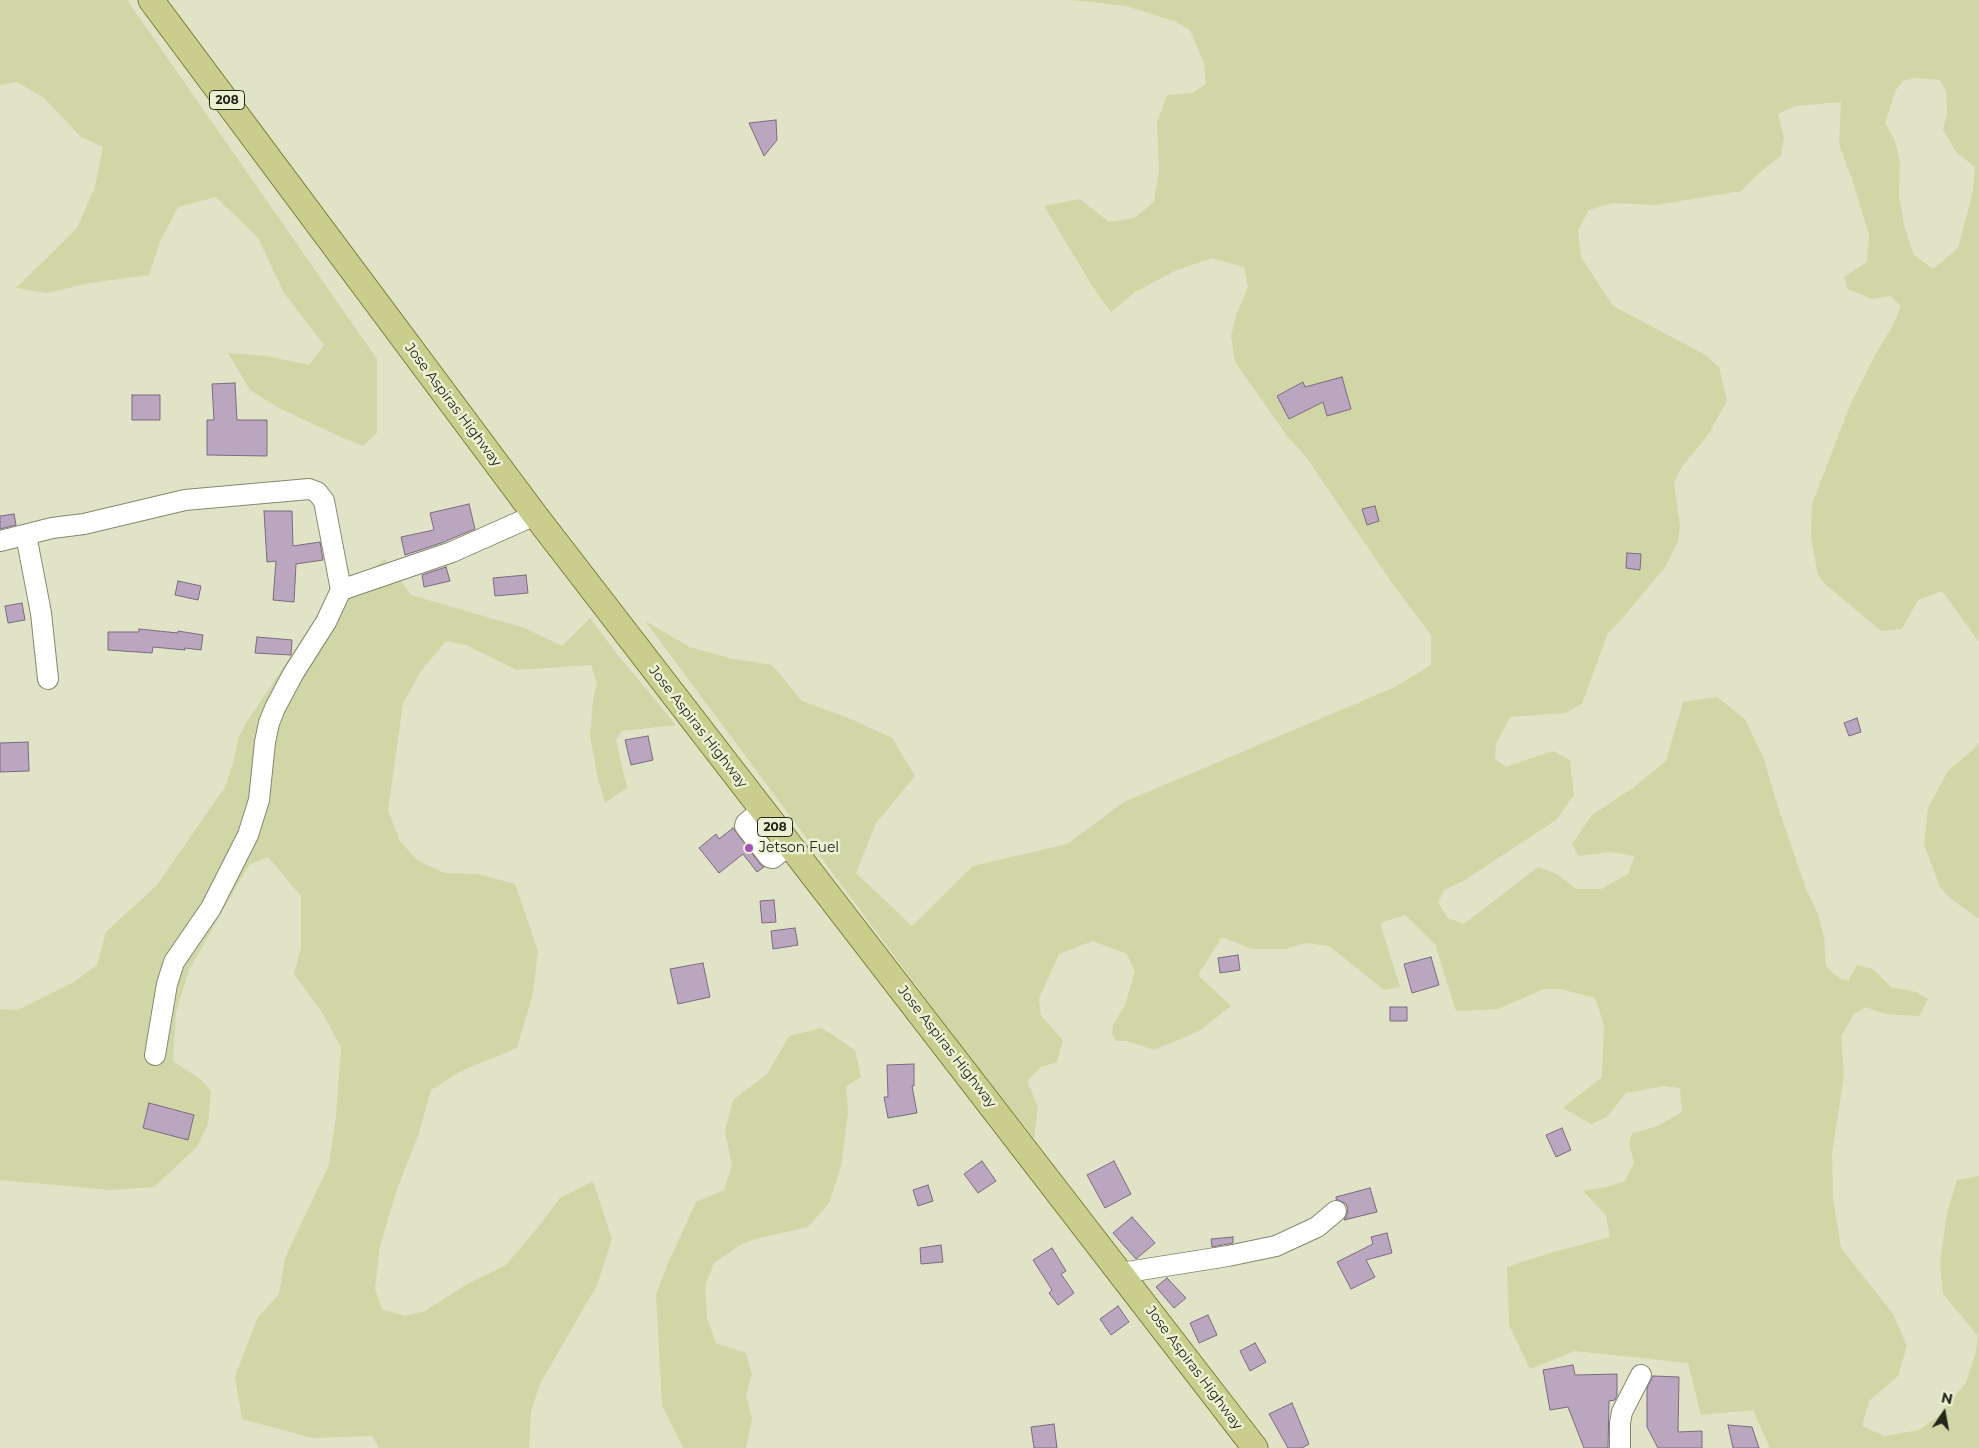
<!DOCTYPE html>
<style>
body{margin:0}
#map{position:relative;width:1979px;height:1448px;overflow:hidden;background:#e0e3c6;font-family:Montserrat,sans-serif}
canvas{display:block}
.north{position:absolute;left:1919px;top:1388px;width:50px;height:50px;-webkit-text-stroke:4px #edf1d3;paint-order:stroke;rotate:12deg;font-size:14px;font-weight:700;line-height:20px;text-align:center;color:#25261b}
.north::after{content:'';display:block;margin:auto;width:18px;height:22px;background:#25261b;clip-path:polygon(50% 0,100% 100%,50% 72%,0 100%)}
</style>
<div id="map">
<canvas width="1979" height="1448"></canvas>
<div class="north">N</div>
</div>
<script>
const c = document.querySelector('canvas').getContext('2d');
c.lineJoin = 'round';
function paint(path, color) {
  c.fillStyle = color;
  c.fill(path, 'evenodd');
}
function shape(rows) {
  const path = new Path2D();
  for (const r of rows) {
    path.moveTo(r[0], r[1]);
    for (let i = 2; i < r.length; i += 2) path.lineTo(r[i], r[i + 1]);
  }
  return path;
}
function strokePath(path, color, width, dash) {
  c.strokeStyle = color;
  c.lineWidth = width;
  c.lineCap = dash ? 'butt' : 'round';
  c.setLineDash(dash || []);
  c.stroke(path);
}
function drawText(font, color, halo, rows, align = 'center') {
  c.font = font + ' Montserrat,sans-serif';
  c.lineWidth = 5;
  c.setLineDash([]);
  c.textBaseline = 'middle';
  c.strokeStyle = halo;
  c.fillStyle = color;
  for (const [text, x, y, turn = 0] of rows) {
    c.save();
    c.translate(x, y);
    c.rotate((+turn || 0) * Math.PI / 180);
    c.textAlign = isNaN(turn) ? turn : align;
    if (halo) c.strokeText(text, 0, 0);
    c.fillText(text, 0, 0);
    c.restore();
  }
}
const green = shape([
 [0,0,127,0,377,359,377,433,363,446,343,438,279,408,250,390,228,353,266,356,309,365,324,345,284,293,258,238,216,197,178,207,160,242,149,275,90,283,47,293,16,288,77,228,95,187,103,147,81,137,44,98,17,82,0,85],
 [1071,0,1979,0,1979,642,1942,591,1918,600,1902,629,1881,631,1825,584,1818,575,1811,537,1812,504,1851,403,1875,355,1892,327,1901,306,1891,296,1872,299,1848,289,1844,277,1867,262,1869,235,1853,182,1839,144,1841,102,1796,106,1778,114,1784,138,1781,156,1759,173,1741,191,1656,205,1613,203,1589,210,1578,230,1581,257,1613,306,1704,354,1719,367,1727,401,1708,435,1681,468,1674,483,1680,527,1678,541,1666,566,1620,621,1608,633,1582,704,1565,713,1510,717,1496,744,1495,759,1506,767,1553,751,1570,760,1574,795,1556,820,1465,880,1444,890,1438,903,1448,918,1464,924,1538,867,1557,874,1576,889,1601,889,1628,874,1635,856,1610,852,1578,856,1572,844,1592,815,1634,787,1666,761,1683,702,1717,697,1745,719,1764,759,1776,801,1806,889,1818,914,1824,937,1826,966,1839,978,1848,981,1857,965,1873,969,1891,987,1916,992,1928,999,1919,1016,1885,1014,1866,1007,1854,1014,1841,1036,1844,1075,1832,1154,1833,1198,1841,1248,1893,1314,1907,1346,1898,1376,1869,1401,1862,1426,1885,1436,1919,1430,1941,1414,1966,1382,1976,1352,1978,1336,1943,1294,1940,1262,1947,1213,1957,1180,1979,1176,1979,1448,1770,1448,1753,1410,1701,1415,1688,1363,1575,1351,1530,1369,1509,1325,1507,1267,1550,1253,1610,1237,1606,1215,1583,1191,1607,1187,1625,1181,1634,1163,1629,1142,1633,1133,1658,1126,1682,1112,1680,1088,1664,1086,1626,1093,1607,1117,1591,1124,1563,1108,1602,1077,1604,1025,1595,998,1560,989,1544,989,1498,1009,1456,1011,1435,944,1405,915,1380,923,1400,987,1384,990,1329,946,1306,943,1285,949,1252,949,1222,937,1198,975,1231,1006,1199,1031,1154,1050,1126,1041,1116,1041,1112,1034,1113,1025,1125,1005,1135,972,1127,954,1093,941,1059,954,1039,999,1041,1016,1063,1040,1057,1062,1041,1067,1027,1081,1038,1107,1034,1139,971,1059,645,621,690,647,729,658,772,665,802,701,851,719,892,738,915,776,876,823,856,873,912,926,973,866,1067,844,1124,802,1395,687,1431,665,1431,635,1392,583,1306,457,1287,436,1235,362,1231,336,1236,315,1248,287,1244,267,1211,258,1175,271,1135,292,1111,312,1096,292,1044,206,1080,199,1109,222,1134,218,1154,202,1159,170,1157,123,1167,95,1192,93,1206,84,1204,63,1190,30,1174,21,1126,6],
 [1915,78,1940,80,1946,91,1947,114,1943,130,1956,152,1975,167,1973,191,1958,248,1933,269,1914,255,1904,226,1899,195,1900,163,1895,141,1885,122,1896,90,1903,81],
 [385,559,411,595,525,628,562,646,590,618,617,654,676,725,622,731,616,740,627,788,605,803,598,779,590,736,593,700,597,683,591,665,517,670,466,645,446,641,421,671,403,703,388,811,400,841,417,860,444,873,478,874,515,884,538,951,533,993,517,1048,461,1071,431,1090,418,1136,397,1189,380,1246,375,1289,382,1309,405,1316,425,1311,469,1283,506,1265,538,1227,560,1198,593,1181,612,1239,597,1285,540,1384,531,1411,529,1448,379,1448,372,1436,312,1438,242,1419,235,1376,258,1317,279,1294,285,1258,329,1165,336,1116,341,1047,323,1014,294,974,301,947,301,896,268,857,249,865,189,970,176,1012,173,1061,199,1078,211,1091,208,1124,197,1147,154,1187,111,1190,0,1180,0,1009,18,1010,74,982,97,965,106,932,157,885,225,787,233,764,238,739,246,723,323,608],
 [1979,742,1979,919,1951,899,1940,887,1924,845,1928,808,1948,771,1974,749],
 [822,1028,855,1050,861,1077,846,1086,848,1112,841,1167,829,1203,808,1227,755,1239,740,1245,714,1263,705,1285,707,1318,716,1343,746,1353,752,1374,746,1395,752,1418,746,1448,683,1448,662,1406,656,1294,669,1261,696,1202,724,1190,732,1165,725,1131,733,1100,767,1074,789,1036]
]);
const building = shape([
 [776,120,777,140,764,156,749,123,776,120],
 [1342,377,1351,409,1327,416,1323,402,1289,419,1277,396,1303,382,1305,387,1342,377],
 [235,383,237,420,267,420,267,456,207,455,207,420,214,420,212,384,235,383],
 [132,395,160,395,160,420,132,420,132,395],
 [469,504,475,529,441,543,405,555,401,537,434,530,430,513,469,504],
 [1375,506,1379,521,1367,525,1362,509,1375,506],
 [264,511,292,511,293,546,320,542,323,560,296,564,294,602,273,600,276,561,267,562,264,511],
 [14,514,16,525,0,529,0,516,14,514],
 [1627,553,1641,554,1640,570,1626,568,1627,553],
 [446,567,450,581,424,587,422,575,446,567],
 [526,575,528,593,495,596,493,578,526,575],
 [178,581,201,586,198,600,175,595,178,581],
 [22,603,25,620,8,623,5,606,22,603],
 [139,629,178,633,178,631,203,635,201,650,185,648,185,650,153,647,152,653,108,650,108,632,139,632,139,629],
 [257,637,292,640,291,655,255,653,257,637],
 [1857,718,1861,732,1849,736,1844,723,1857,718],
 [648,736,653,760,631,765,625,740,648,736],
 [28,742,29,771,0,772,0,743,28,742],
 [733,828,760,864,764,867,757,872,743,854,719,873,699,848,716,834,719,839,733,828],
 [774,900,776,922,762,923,760,901,774,900],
 [795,928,798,945,773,949,771,931,795,928],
 [1238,955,1240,970,1220,973,1218,958,1238,955],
 [1431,957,1439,985,1412,993,1404,964,1431,957],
 [703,963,710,997,678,1004,670,969,703,963],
 [1390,1007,1407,1007,1407,1021,1390,1021,1390,1007],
 [914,1064,914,1086,912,1086,917,1113,888,1118,884,1097,888,1097,887,1065,914,1064],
 [149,1103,194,1115,188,1140,143,1128,149,1103],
 [1562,1128,1571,1150,1556,1157,1546,1135,1562,1128],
 [982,1161,996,1181,978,1193,964,1174,982,1161],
 [1114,1161,1131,1194,1105,1208,1087,1175,1114,1161],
 [928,1185,933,1201,918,1206,913,1190,928,1185],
 [1370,1188,1377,1212,1344,1220,1347,1215,1348,1208,1345,1203,1336,1199,1336,1197,1370,1188],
 [1132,1217,1155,1243,1136,1259,1113,1233,1132,1217],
 [1387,1233,1392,1253,1366,1260,1375,1277,1351,1289,1337,1262,1373,1244,1371,1237,1387,1233],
 [1233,1237,1233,1243,1212,1247,1211,1239,1233,1237],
 [941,1245,943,1262,921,1264,920,1248,941,1245],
 [1052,1248,1066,1271,1061,1274,1074,1293,1058,1305,1049,1293,1052,1290,1033,1260,1052,1248],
 [1167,1278,1186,1298,1174,1308,1156,1287,1167,1278],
 [1118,1306,1129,1322,1111,1335,1100,1319,1118,1306],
 [1208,1315,1217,1335,1199,1343,1190,1323,1208,1315],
 [1255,1343,1266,1362,1250,1371,1240,1351,1255,1343],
 [1573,1365,1575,1375,1617,1374,1617,1395,1615,1400,1609,1401,1608,1448,1584,1448,1568,1407,1550,1410,1543,1370,1573,1365],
 [1653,1376,1679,1377,1678,1432,1702,1431,1702,1448,1658,1448,1647,1427,1647,1388,1653,1376],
 [1292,1403,1309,1444,1302,1448,1288,1448,1269,1414,1292,1403],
 [1054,1424,1057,1448,1034,1448,1031,1427,1054,1424],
 [1728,1425,1752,1427,1759,1448,1733,1448,1728,1425]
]);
const minor = shape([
 [26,535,41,613,48,679],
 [0,541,52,528,84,524,185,500,309,489,317,492,324,501,341,590,326,622,293,674,275,708,269,723,265,742,259,800,248,835,211,908,174,962,167,984,155,1055],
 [341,590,452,552,535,515],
 [762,810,746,823,745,826,769,857,773,858,789,845],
 [1121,1273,1228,1256,1276,1246,1317,1227,1336,1211],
 [1620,1448,1620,1423,1622,1412,1641,1375]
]);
const major = shape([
 [151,0,535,515,1255,1448]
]);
const markers = [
 [749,848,5,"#a651bf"]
];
const shields = [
 [227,100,35],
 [775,827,35]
];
const shieldNames = [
 ["208",227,100],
 ["208",775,827]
];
const streetNames = [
 ["Jose Aspiras Highway",453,405,53],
 ["Jose Aspiras Highway",698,727,52],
 ["Jose Aspiras Highway",947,1047,52],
 ["Jose Aspiras Highway",1194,1368,53]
];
const poiNames = [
 ["Jetson Fuel",759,848]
];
paint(green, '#d1d6a6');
paint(building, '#baa7bf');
strokePath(building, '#7b6a80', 1);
strokePath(minor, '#85886d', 22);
strokePath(major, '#7a7e34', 27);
strokePath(minor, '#fff', 20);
strokePath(major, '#cace8d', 25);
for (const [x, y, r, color] of markers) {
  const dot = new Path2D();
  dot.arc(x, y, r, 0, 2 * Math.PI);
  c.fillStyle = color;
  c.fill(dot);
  strokePath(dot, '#edf1d3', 2);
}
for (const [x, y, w] of shields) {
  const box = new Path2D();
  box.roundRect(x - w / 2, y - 9.5, w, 19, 4);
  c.fillStyle = '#edf1d3';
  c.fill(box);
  strokePath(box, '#25261b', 1);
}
drawText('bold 12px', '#25261b', null, shieldNames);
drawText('14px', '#25261b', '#edf1d3', streetNames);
drawText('14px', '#25261b', '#edf1d3', poiNames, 'left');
</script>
